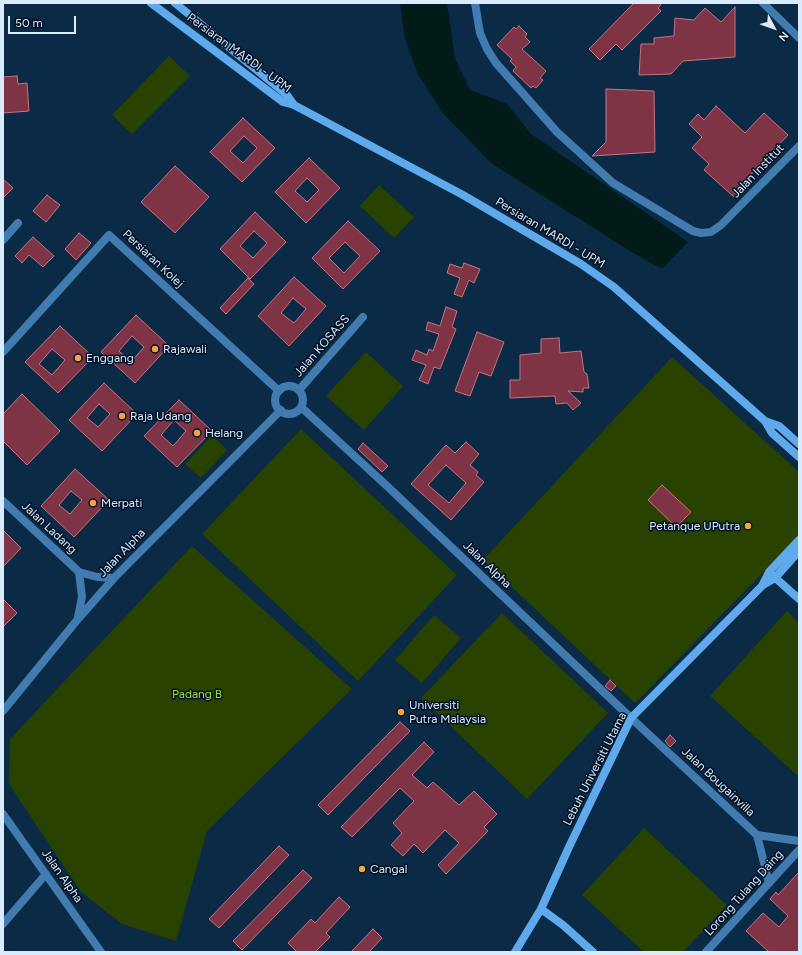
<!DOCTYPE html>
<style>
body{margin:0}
#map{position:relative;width:802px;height:955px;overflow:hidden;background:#0a2a45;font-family:Figtree,sans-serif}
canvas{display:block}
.frame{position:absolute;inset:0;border:4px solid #d9ebfd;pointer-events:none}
.north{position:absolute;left:754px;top:8px;width:40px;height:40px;-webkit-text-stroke:3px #001126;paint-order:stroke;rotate:131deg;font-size:11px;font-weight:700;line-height:16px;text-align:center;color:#d9ebfd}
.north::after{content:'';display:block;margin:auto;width:14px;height:18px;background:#d9ebfd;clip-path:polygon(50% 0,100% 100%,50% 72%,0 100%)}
.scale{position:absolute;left:8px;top:16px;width:68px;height:18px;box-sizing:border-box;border:2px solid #d9ebfd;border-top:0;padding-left:5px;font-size:12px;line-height:14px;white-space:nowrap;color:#d9ebfd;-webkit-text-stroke:3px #001126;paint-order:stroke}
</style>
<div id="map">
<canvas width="802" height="955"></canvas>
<div class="frame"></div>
<div class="north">N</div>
<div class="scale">50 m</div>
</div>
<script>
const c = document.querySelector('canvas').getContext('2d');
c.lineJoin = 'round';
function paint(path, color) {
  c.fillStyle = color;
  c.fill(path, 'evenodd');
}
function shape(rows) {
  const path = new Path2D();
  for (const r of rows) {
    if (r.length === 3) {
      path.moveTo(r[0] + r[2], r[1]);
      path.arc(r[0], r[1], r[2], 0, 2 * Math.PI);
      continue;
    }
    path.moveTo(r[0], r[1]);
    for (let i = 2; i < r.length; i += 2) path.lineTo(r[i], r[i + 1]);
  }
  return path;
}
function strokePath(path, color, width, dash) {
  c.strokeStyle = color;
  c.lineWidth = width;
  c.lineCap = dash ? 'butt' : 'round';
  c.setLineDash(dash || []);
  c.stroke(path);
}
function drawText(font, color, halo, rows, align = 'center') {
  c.font = font + ' Figtree,sans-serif';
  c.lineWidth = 3;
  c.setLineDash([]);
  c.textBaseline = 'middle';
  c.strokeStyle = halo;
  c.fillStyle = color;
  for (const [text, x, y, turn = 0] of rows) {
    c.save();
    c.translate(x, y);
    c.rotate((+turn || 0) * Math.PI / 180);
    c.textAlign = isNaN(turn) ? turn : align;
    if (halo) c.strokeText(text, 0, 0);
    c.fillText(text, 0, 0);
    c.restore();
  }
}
const green = shape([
 [169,56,190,76,132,134,112,115],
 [379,185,414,217,394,238,360,206],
 [366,352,403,386,364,430,326,396],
 [672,357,799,472,799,536,635,703,483,560],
 [301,429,457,575,358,681,202,534],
 [212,435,227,450,201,478,185,464],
 [192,546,352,689,207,831,176,941,122,924,81,892,9,784,10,739],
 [787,611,799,623,799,777,710,696],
 [502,613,608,713,527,799,421,698],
 [434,615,461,638,422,683,395,660],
 [644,828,727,905,683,952,644,952,582,895]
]);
const water = shape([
 [400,3,447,3,455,59,470,90,507,104,531,134,688,242,662,269,630,251,491,163,442,112,418,74,405,39]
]);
const building = shape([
 [634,3,662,3,658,8,661,11,622,50,616,44,600,60,589,49,634,3],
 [735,7,735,57,683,61,671,74,639,75,641,44,654,44,654,38,674,36,675,18,694,20,705,8,721,22,735,7],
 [519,26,527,34,525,37,530,42,522,49,546,71,540,78,543,80,536,88,533,86,531,88,513,71,516,67,510,61,512,59,497,45,514,27,516,29,519,26],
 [17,76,18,84,27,83,29,111,3,113,3,77,17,76],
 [606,89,654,91,655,152,592,156,606,142,606,89],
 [716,106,745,133,764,113,788,135,744,182,746,184,734,197,704,170,709,164,692,148,702,137,689,124,698,114,704,120,716,106],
 [243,118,275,148,242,182,210,152,243,118],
 [244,136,257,148,243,163,230,151,244,136],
 [309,158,340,188,306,223,275,192,309,158],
 [307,178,319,190,307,202,295,191,307,178],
 [175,166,209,197,175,233,141,202,175,166],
 [3,179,13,188,3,198,3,179],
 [47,195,60,205,46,222,33,211,47,195],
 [255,212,286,242,250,279,220,249,255,212],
 [254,231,267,243,253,258,240,246,254,231],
 [348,221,380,251,343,289,312,258,348,221],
 [345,242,360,256,344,273,329,258,345,242],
 [79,233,91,243,76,260,65,249,79,233],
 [33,237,54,256,43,267,29,255,22,263,15,256,33,237],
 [464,263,480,269,474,283,469,280,462,297,454,294,460,278,447,273,450,264,462,268,464,263],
 [294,277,326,306,289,346,258,316,294,277],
 [293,298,306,309,294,323,281,313,293,298],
 [248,278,254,284,226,314,220,308,248,278],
 [446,307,457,311,452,327,456,329,440,369,434,367,428,384,419,380,426,365,412,360,416,350,427,355,429,349,433,351,439,334,426,330,428,322,440,326,446,307],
 [136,315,169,346,135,383,101,352,136,315],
 [132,336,144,347,131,362,119,351,132,336],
 [60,326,93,357,58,393,25,362,60,326],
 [52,349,65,360,52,375,39,364,52,349],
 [477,332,504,342,491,376,479,372,470,396,455,391,477,332],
 [559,338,560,353,581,351,584,372,587,374,589,388,583,388,583,392,568,391,581,403,573,410,567,403,556,404,555,396,510,398,510,380,520,380,520,355,541,353,541,339,559,338],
 [104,383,137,414,102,451,69,420,104,383],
 [99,404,110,414,98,427,87,418,99,404],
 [22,394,60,431,27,465,3,441,3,414,22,394],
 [179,400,212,431,177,467,144,436,179,400],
 [174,420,186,431,173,446,161,435,174,420],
 [466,442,479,454,470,465,478,472,476,475,484,482,451,520,411,484,446,445,455,453,466,442],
 [446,465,466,483,449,503,428,485,446,465],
 [363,443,388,466,382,472,358,449,363,443],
 [75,469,109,500,74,537,41,506,75,469],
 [71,491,82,500,70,514,59,505,71,491],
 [662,485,691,512,676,527,648,500,662,485],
 [3,530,21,548,3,567,3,530],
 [3,599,17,613,3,627,3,599],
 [610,680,616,686,611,691,605,686,610,680],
 [400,722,410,731,328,815,318,805,400,722],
 [670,735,676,741,670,747,665,741,670,735],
 [424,742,434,752,412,775,427,788,433,782,459,805,474,791,497,814,484,827,488,831,446,874,438,865,459,843,445,830,423,853,414,844,403,856,391,845,402,833,393,823,414,801,400,788,352,837,341,827,424,742],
 [279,846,289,855,219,928,209,919,279,846],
 [303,870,312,878,242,950,233,941,303,870],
 [799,872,799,952,769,952,746,931,763,913,779,927,788,916,770,899,776,892,778,895,799,872],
 [339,897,350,907,326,933,330,937,315,952,297,952,288,943,311,919,315,923,339,897],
 [373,929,382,938,369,952,351,952,373,929]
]);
const street = shape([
 [475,3,480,33,487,49,496,63,557,132,613,183,693,231,701,233,711,232,721,225,799,146],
 [763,3,799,38],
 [3,240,18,223],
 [3,352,109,235,279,391],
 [289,400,14],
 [299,390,363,317],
 [301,407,387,486,631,718,757,835,799,841],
 [3,501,79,572,97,577,114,578],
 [78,617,82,597,79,572],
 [3,711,78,619,114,578,281,410],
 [3,814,101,952],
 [757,835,769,883],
 [3,924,46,874],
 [706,952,799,850]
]);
const secondary = shape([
 [151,3,283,102,294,105,463,195,581,264,614,287,765,421,772,433,799,457],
 [175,3,287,95,294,105],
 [765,421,779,426,799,444],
 [771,574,799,599],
 [763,584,769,572,799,540],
 [541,909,563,925,593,952],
 [515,952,541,909,569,847,631,718,763,585,775,578,799,551]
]);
const markers = [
 [155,349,4,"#f3a442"],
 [78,358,4,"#f3a442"],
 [122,416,4,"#f3a442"],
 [197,433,4,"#f3a442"],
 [93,503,4,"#f3a442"],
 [748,526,4,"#f3a442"],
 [401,712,4,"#f3a442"],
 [362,869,4,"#f3a442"]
];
const streetNames = [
 ["Persiaran MARDI - UPM",239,53,36],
 ["Jalan Institut",758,171,-46],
 ["Persiaran MARDI - UPM",550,233,31],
 ["Persiaran Kolej",153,259,43],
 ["Jalan KOSASS",322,346,-49],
 ["Jalan Ladang",49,528,43],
 ["Jalan Alpha",122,553,-46],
 ["Jalan Alpha",487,565,44],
 ["Lebuh Universiti Utama",595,769,-63],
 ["Jalan Bougainvilla",718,782,43],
 ["Jalan Alpha",62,876,55],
 ["Lorong Tulang Daing",744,893,-48]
];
const poiNames = [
 ["Rajawali",163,349],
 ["Enggang",86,358],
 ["Raja Udang",130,416],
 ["Helang",205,433],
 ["Merpati",101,503],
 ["Petanque UPutra",740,526,"right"],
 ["Universiti",409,705],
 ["Putra Malaysia",409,719],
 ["Cangal",370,869]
];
const parkNames = [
 ["Padang B",197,694]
];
paint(green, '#2a4200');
paint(water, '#011b19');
paint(building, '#7f3445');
strokePath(building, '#c67483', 1);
strokePath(street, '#417bb0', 8);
strokePath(secondary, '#5fa9ed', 8);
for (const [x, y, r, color] of markers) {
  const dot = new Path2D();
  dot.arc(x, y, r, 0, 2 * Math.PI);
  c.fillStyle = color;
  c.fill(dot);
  strokePath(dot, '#001126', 1.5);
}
drawText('12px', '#d9ebfd', '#001126', streetNames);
drawText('12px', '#d9ebfd', '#001126', poiNames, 'left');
drawText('12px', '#a0e038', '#001126', parkNames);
</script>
